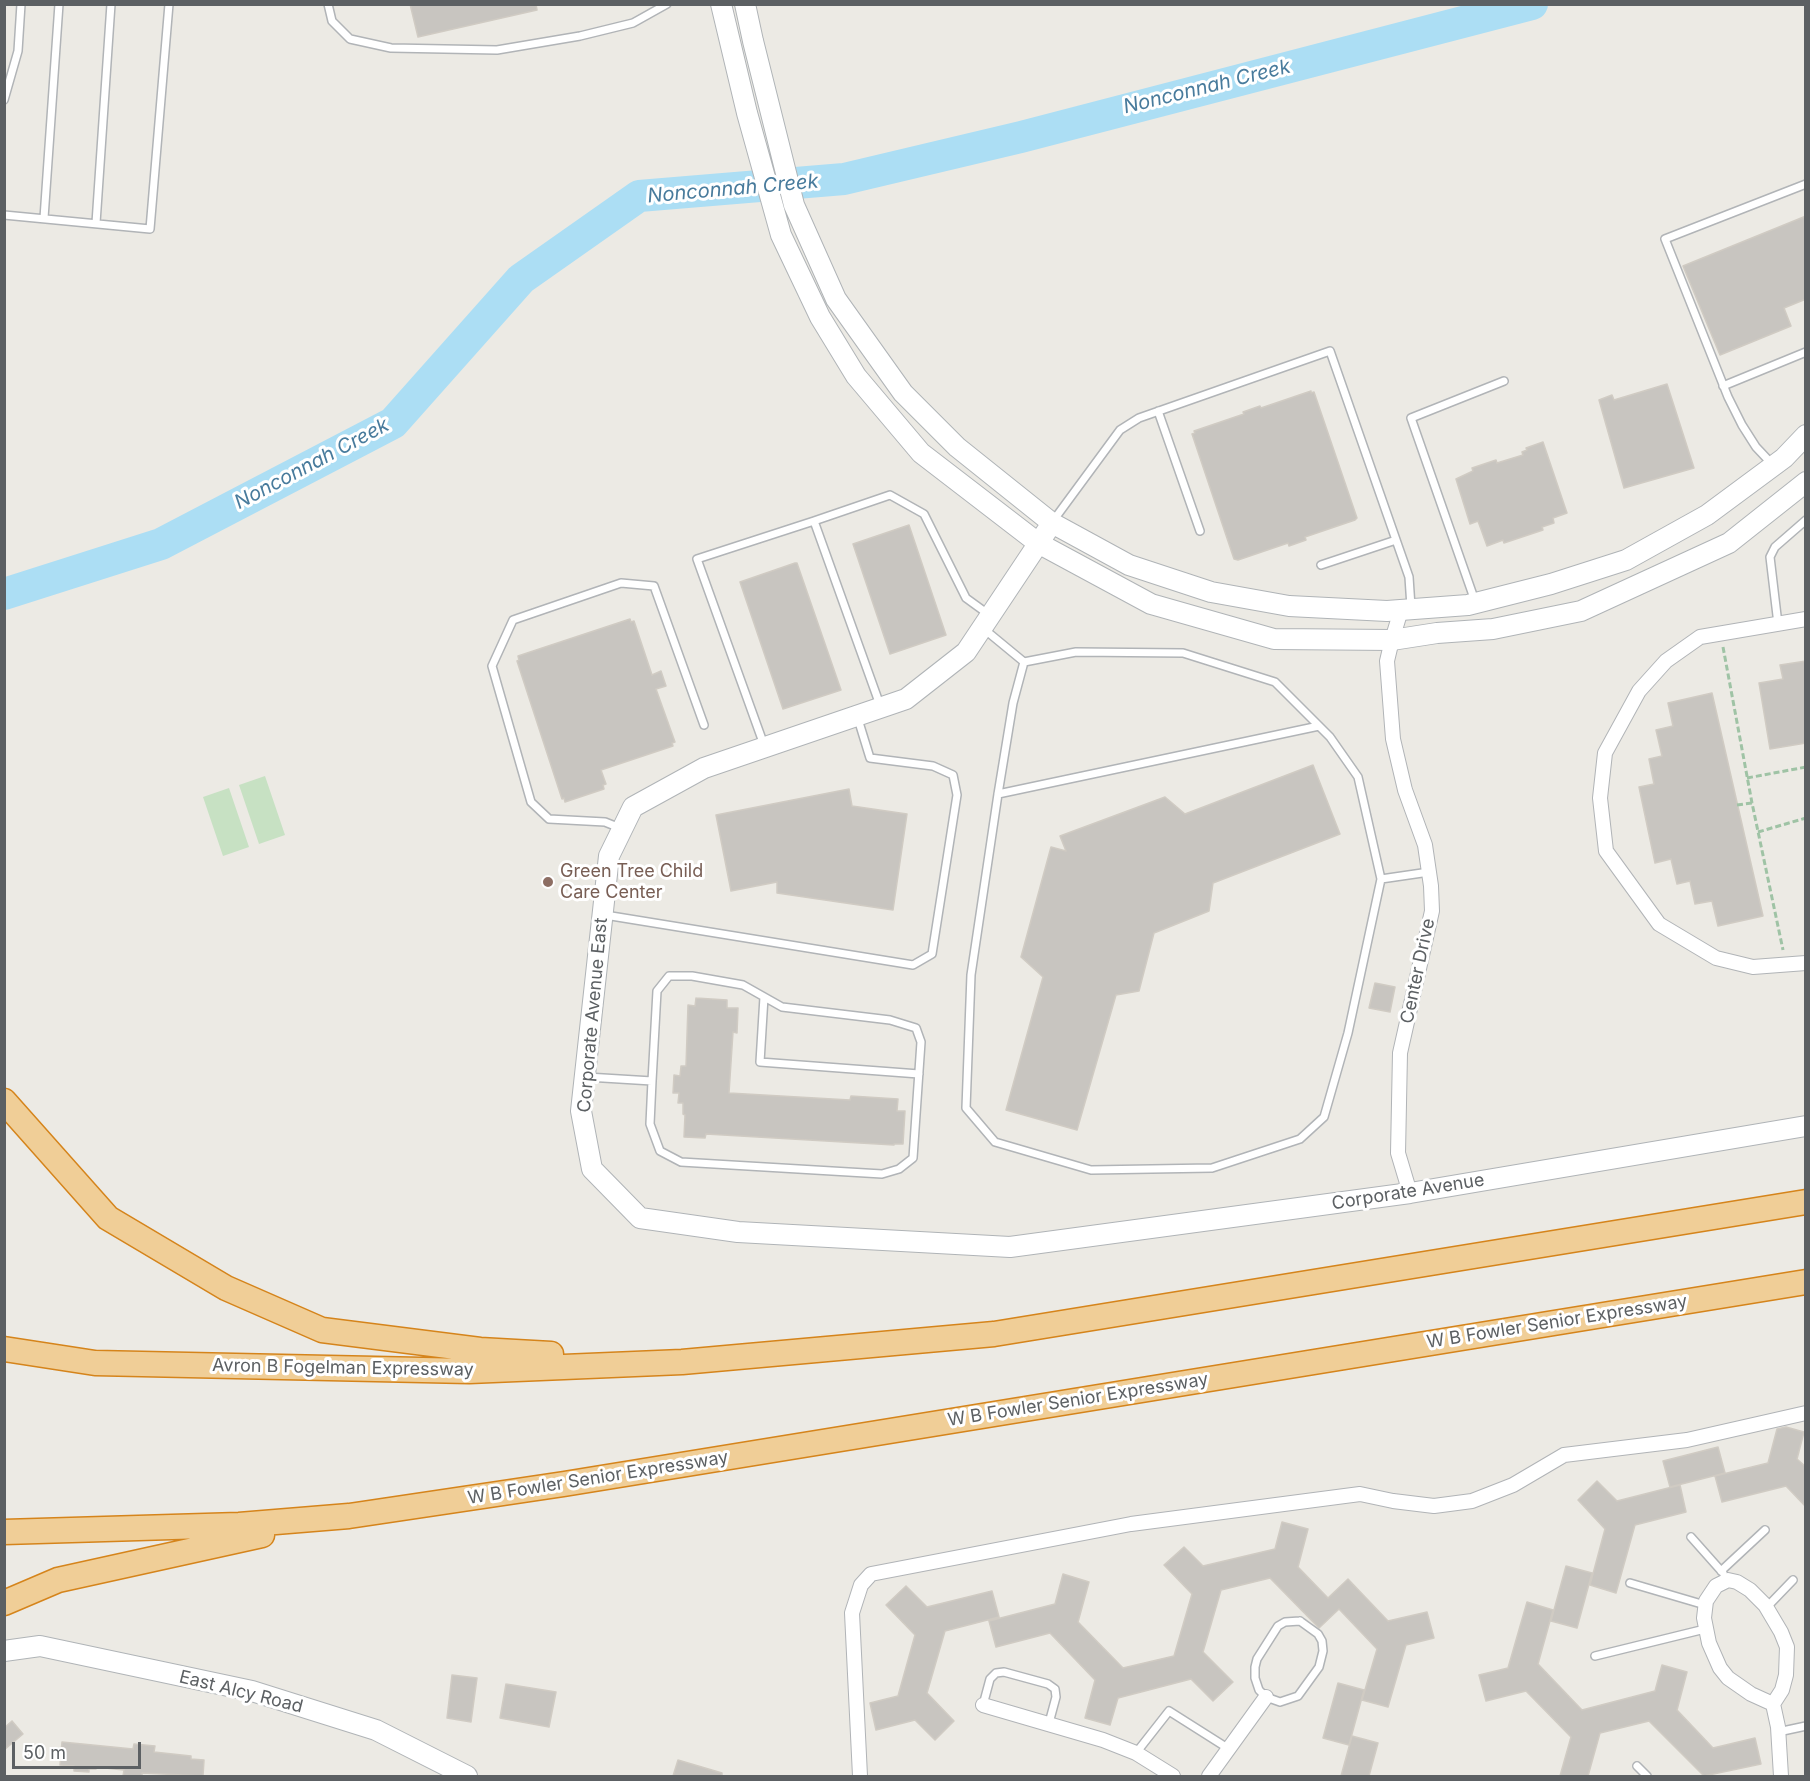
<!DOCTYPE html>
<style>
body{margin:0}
#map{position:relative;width:1810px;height:1781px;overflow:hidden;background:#eceae4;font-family:Inter,sans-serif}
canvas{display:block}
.frame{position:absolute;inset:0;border:6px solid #5c6063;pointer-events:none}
.scale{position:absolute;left:12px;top:1742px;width:129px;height:27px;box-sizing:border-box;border:3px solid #5c6063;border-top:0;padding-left:8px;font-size:18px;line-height:21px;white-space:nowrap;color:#5c6063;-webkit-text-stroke:4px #fff;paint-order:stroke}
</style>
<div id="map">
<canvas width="1810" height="1781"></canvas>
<div class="frame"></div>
<div class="scale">50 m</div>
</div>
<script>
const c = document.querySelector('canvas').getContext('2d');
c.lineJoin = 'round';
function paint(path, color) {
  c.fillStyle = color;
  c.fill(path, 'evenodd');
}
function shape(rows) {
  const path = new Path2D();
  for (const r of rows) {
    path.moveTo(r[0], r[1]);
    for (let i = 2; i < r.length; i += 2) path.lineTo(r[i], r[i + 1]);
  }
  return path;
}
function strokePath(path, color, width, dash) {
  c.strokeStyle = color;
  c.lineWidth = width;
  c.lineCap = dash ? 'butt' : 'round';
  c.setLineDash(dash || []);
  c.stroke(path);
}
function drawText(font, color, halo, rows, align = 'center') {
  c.font = font + ' Inter,sans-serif';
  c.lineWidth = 6;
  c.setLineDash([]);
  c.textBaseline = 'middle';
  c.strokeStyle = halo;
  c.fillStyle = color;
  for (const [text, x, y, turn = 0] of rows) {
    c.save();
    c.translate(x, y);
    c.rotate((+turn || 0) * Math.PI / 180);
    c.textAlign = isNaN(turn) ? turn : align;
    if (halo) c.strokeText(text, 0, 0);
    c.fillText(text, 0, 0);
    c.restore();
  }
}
const green = shape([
 [265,776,285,835,259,844,239,785],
 [229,788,249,847,223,856,203,797]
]);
const river = shape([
 [4,594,161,544,393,423,521,279,639,196,844,179,1021,137,1532,4]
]);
const building = shape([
 [410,4,536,4,537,10,418,37,410,4],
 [1806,216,1806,299,1784,308,1791,326,1720,355,1683,266,1806,216],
 [1667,384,1694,468,1624,488,1599,400,1612,395,1614,400,1667,384],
 [1311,391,1311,393,1314,392,1357,518,1355,520,1305,537,1306,540,1289,546,1288,543,1238,560,1234,559,1192,434,1195,433,1194,431,1244,414,1243,412,1260,406,1261,408,1311,391],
 [1543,442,1567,513,1553,518,1554,523,1542,527,1543,530,1504,543,1503,540,1487,546,1478,521,1470,524,1456,479,1473,471,1472,468,1496,460,1497,463,1523,455,1522,452,1527,450,1526,448,1543,442],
 [909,525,946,635,890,654,853,544,909,525],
 [795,563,797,563,841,690,783,709,740,582,795,563],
 [630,619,631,622,634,621,652,675,661,671,666,686,656,689,675,742,672,743,673,746,601,770,606,784,603,785,604,789,565,802,564,798,562,799,517,661,519,660,518,656,630,619],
 [1806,661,1806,743,1770,749,1759,683,1783,679,1780,665,1806,661],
 [1712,693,1763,916,1718,926,1712,901,1695,904,1690,881,1677,884,1671,859,1655,863,1639,787,1654,784,1649,759,1662,756,1656,730,1673,726,1668,703,1712,693],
 [1313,765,1340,834,1213,883,1209,911,1154,933,1139,991,1116,995,1077,1130,1006,1110,1043,977,1021,957,1051,847,1066,851,1060,836,1165,797,1185,814,1313,765],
 [849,789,852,806,907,814,893,910,777,893,777,882,731,891,716,815,849,789],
 [1375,983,1395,987,1390,1012,1369,1008,1375,983],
 [696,998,727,1000,727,1008,738,1008,737,1033,733,1032,729,1093,850,1100,851,1096,898,1099,897,1111,905,1111,903,1144,894,1144,894,1145,706,1134,705,1138,684,1137,685,1115,683,1114,683,1103,678,1103,679,1093,673,1093,674,1075,680,1076,681,1066,686,1066,688,1005,695,1006,696,998],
 [1786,1427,1804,1432,1797,1459,1806,1467,1806,1507,1786,1486,1722,1502,1715,1476,1768,1463,1777,1429,1786,1427],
 [1718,1447,1725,1473,1670,1487,1663,1461,1718,1447],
 [1597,1481,1617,1501,1680,1485,1686,1512,1635,1525,1616,1593,1590,1585,1605,1529,1578,1500,1597,1481],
 [1282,1522,1308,1529,1298,1567,1328,1598,1348,1579,1388,1621,1427,1612,1434,1638,1406,1645,1388,1707,1362,1700,1377,1649,1339,1609,1319,1628,1270,1578,1221,1590,1203,1652,1233,1682,1213,1701,1191,1679,1118,1698,1110,1725,1085,1718,1095,1680,1050,1633,996,1647,989,1621,1055,1604,1063,1574,1089,1582,1078,1622,1123,1668,1174,1656,1192,1594,1164,1565,1184,1547,1203,1566,1275,1549,1282,1522],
 [1566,1566,1592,1573,1577,1628,1551,1621,1566,1566],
 [906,1586,927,1607,992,1591,999,1617,945,1631,927,1693,954,1721,935,1740,915,1720,876,1730,870,1703,898,1696,915,1635,886,1605,906,1586],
 [1527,1602,1553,1610,1538,1664,1582,1710,1655,1691,1662,1665,1687,1672,1677,1710,1713,1748,1755,1738,1761,1764,1704,1776,1649,1721,1600,1733,1588,1776,1560,1776,1571,1737,1526,1691,1486,1701,1479,1675,1508,1668,1527,1602],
 [452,1675,477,1678,471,1722,447,1718,452,1675],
 [1338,1683,1364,1690,1349,1745,1323,1738,1338,1683],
 [506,1684,556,1692,549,1727,500,1718,506,1684],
 [12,1721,23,1734,4,1750,4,1728,12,1721],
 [1352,1736,1378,1743,1369,1776,1341,1776,1352,1736],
 [62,1742,133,1749,134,1744,155,1746,154,1752,191,1756,191,1759,204,1760,203,1776,142,1773,142,1776,123,1776,124,1770,96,1767,96,1769,89,1769,89,1772,74,1771,74,1766,60,1765,62,1742],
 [678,1760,722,1773,722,1776,673,1776,678,1760]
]);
const path = shape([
 [1723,647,1752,803,1783,950],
 [1747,778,1806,767],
 [1737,805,1752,803],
 [1758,832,1806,818]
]);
const lane = shape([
 [328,4,332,21,350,39,391,48,497,50,580,36,633,23,667,4],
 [4,100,18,51,21,4],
 [4,215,150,229,169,4],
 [44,218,59,4],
 [96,223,111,4],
 [1723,386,1806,352],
 [1158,411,1200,531],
 [1772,464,1756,447,1742,425,1728,397,1665,239,1806,184],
 [1053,521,1120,430,1139,418,1330,351,1409,577,1411,607],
 [1321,565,1396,540],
 [1475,601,1411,418,1504,381],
 [1778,624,1770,557,1775,547,1806,520],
 [984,629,1024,662,1013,703,998,794,971,975,966,1108,995,1142,1091,1170,1212,1168,1300,1139,1324,1117,1348,1033,1381,879,1358,777,1330,737,1275,682,1183,653,1076,652,1024,662],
 [880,705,814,521,890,495,924,514,966,598,988,614],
 [764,745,697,559,814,521],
 [998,794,1319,726],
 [620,828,605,822,549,819,531,802,492,666,513,620,621,583,654,586,704,725],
 [1381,879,1429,872],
 [605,915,913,965,932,954,957,795,953,775,933,766,870,758,858,719],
 [764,997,760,1062,919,1074],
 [587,1077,652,1081,650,1124,660,1151,681,1162,882,1174,899,1169,913,1158,921,1042,916,1028,890,1020,782,1007,743,985,692,976,669,976,657,991,652,1081],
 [1691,1537,1723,1573],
 [1721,1571,1765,1530],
 [1630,1583,1705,1605],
 [1766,1608,1793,1580],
 [1300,1621,1318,1634,1322,1641,1323,1651,1319,1667,1298,1696,1280,1702,1266,1697,1259,1690,1255,1678,1255,1667,1257,1659,1278,1626,1285,1622,1300,1621],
 [1595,1656,1705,1629],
 [983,1705,990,1679,996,1673,1004,1672,1048,1684,1055,1689,1056,1697,1049,1723],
 [1778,1732,1806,1726],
 [1136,1753,1169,1711,1229,1749],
 [1637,1766,1647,1776]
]);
const street = shape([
 [1401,610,1392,640,1387,661,1393,739,1405,790,1425,845,1431,886,1432,911,1400,1053,1398,1153,1410,1193],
 [1806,619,1700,637,1666,661,1639,691,1605,753,1600,798,1606,851,1659,924,1716,958,1753,967,1806,963],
 [1773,1704,1751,1694,1728,1678,1720,1668,1709,1643,1704,1618,1706,1601,1716,1586,1728,1580,1737,1582,1750,1590,1765,1605,1781,1632,1787,1647,1786,1675,1782,1690,1773,1704,1778,1727,1781,1776],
 [983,1705,1103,1740,1136,1753,1173,1776],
 [860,1776,852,1613,861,1585,871,1574,1131,1524,1360,1494,1393,1501,1434,1506,1472,1501,1513,1485,1564,1455,1687,1440,1806,1413],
 [1209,1776,1266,1697]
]);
const secondary = shape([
 [721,4,747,113,781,235,820,317,856,376,921,453,1038,543,1151,604,1274,639,1392,640,1437,633,1493,629,1581,611,1729,543,1806,482],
 [745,4,753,41,794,205,836,299,903,393,957,447,1052,523,1129,565,1211,592,1289,606,1387,611,1468,605,1551,584,1626,560,1707,515,1784,458,1806,435],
 [1052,523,966,652,906,699,704,768,633,807,609,856,581,1111,592,1169,640,1218,738,1232,1010,1247,1410,1193,1806,1126],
 [4,1651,40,1646,252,1691,376,1730,467,1776]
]);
const highway = shape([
 [4,1101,108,1218,226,1288,322,1330,480,1350,551,1354],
 [4,1349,95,1363,469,1371,682,1362,994,1334,1806,1202],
 [4,1532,239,1525,349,1516,564,1484,1806,1282],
 [4,1603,58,1580,262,1535]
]);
const markers = [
 [548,882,6,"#8d6e63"]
];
const educationNames = [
 ["Green Tree Child",560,872],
 ["Care Center",560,893]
];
const streetNames = [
 ["Center Drive",1418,971,-78],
 ["Corporate Avenue East",593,1015,-85],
 ["Corporate Avenue",1408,1192,-9],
 ["W B Fowler Senior Expressway",1557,1322,-9],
 ["Avron B Fogelman Expressway",343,1368,1],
 ["W B Fowler Senior Expressway",1078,1400,-9],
 ["W B Fowler Senior Expressway",598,1478,-9],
 ["East Alcy Road",241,1692,14]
];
const waterNames = [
 ["Nonconnah Creek",1207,87,-14],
 ["Nonconnah Creek",733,189,-5],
 ["Nonconnah Creek",312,464,-28]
];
paint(green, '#c7e1c3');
strokePath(river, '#acdef4', 32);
paint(building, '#c8c5c0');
strokePath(building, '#d0cbc3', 1.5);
strokePath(lane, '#b1b4b7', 10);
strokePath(street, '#b1b4b7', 16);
strokePath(secondary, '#b0b4b7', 22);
strokePath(highway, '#d5841b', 27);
strokePath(path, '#9fc3a5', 3, [6, 3]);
strokePath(lane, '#fff', 7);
strokePath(street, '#fff', 14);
strokePath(secondary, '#fff', 20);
strokePath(highway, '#f0ce97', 24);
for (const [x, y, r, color] of markers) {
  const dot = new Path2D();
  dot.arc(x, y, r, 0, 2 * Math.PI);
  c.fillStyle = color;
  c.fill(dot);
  strokePath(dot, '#fff', 2);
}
drawText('18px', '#785e54', '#fff', educationNames, 'left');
drawText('18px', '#5c6063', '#fff', streetNames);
drawText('italic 20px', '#487b9c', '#fff', waterNames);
</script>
